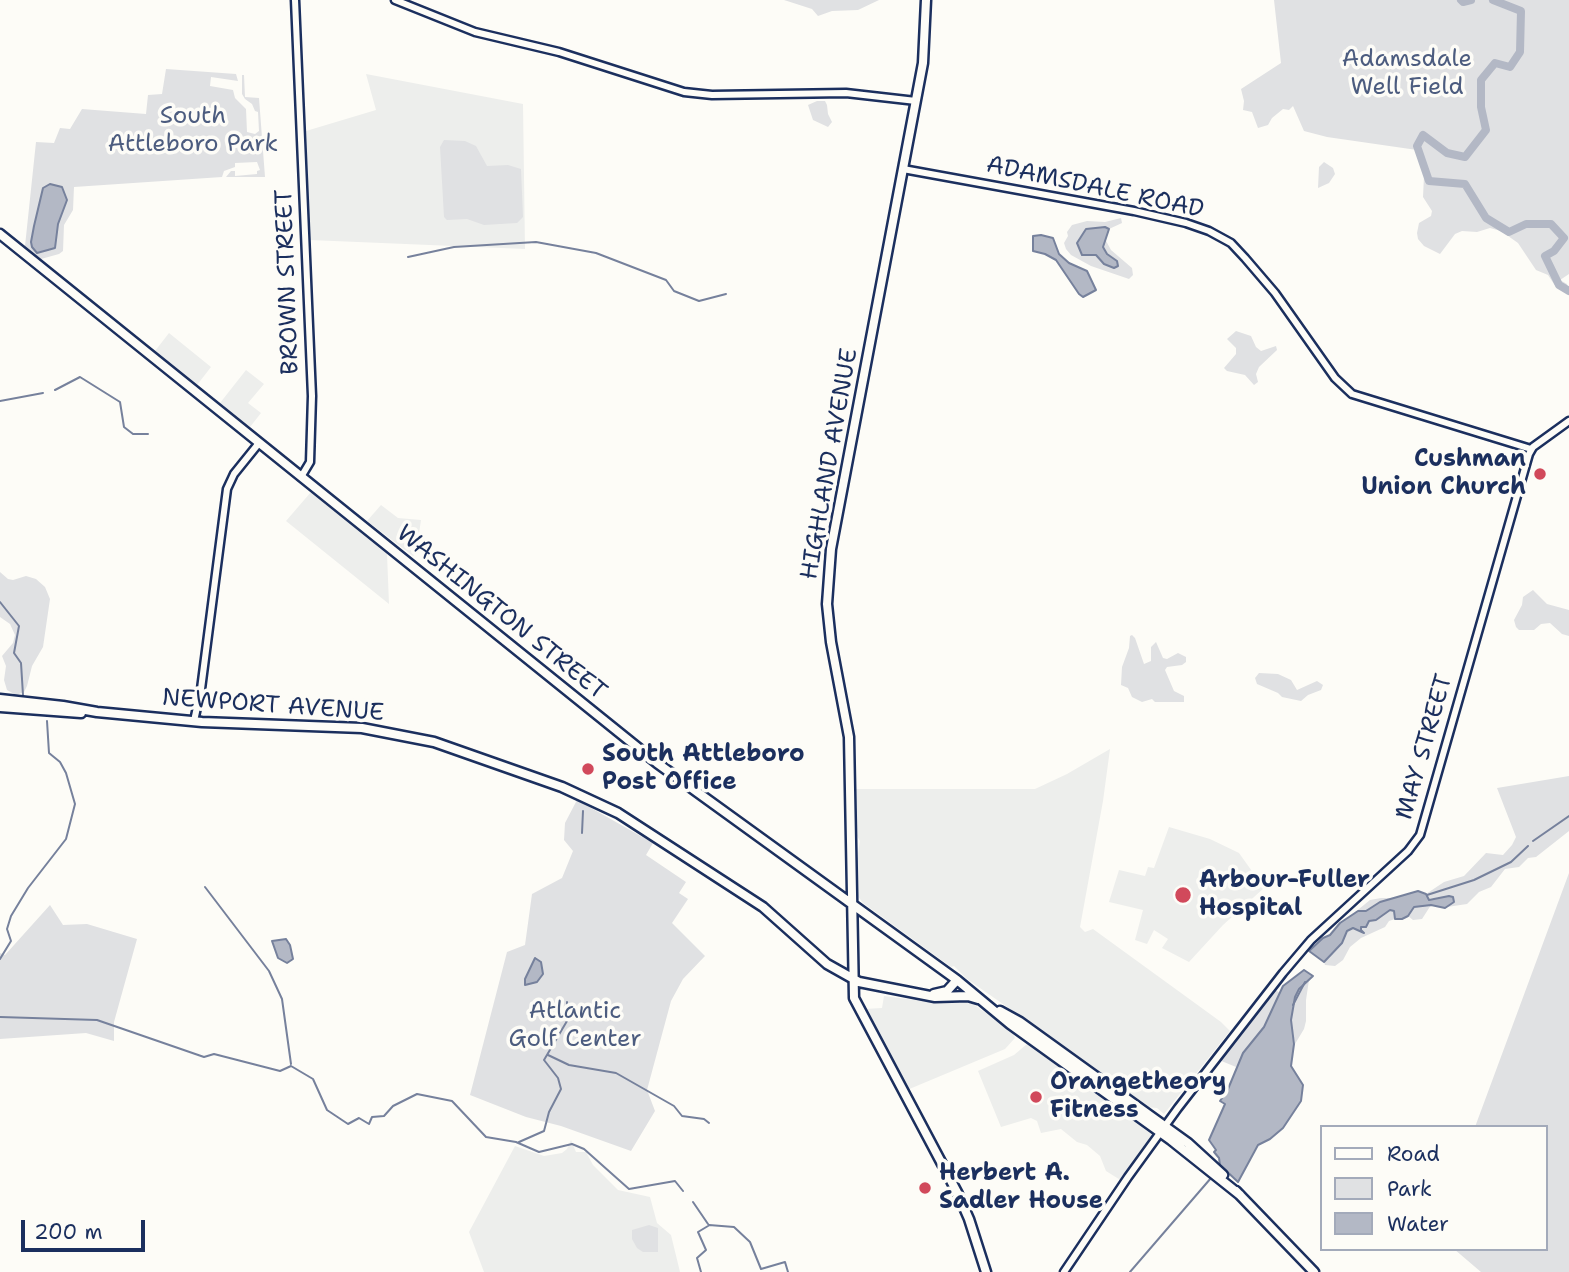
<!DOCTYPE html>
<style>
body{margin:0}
#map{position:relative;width:1569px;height:1272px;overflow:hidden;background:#fdfcf7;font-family:"Shantell Sans",sans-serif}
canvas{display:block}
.legend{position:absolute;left:1320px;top:1125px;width:228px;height:126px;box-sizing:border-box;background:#fdfcf7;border:2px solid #a3aaba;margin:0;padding:9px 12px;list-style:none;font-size:21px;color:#1b2f5e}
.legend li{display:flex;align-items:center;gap:14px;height:35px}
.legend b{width:35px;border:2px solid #a3aaba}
.scale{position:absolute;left:21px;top:1220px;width:124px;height:32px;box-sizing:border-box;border:4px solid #1b2f5e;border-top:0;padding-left:9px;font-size:21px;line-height:24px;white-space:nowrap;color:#1b2f5e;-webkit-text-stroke:5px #fdfcf7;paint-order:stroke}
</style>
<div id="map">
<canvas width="1569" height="1272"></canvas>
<ul class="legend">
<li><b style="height:9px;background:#fdfcf7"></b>Road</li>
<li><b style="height:19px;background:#e0e1e3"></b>Park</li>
<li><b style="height:19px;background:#b3b8c5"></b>Water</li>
</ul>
<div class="scale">200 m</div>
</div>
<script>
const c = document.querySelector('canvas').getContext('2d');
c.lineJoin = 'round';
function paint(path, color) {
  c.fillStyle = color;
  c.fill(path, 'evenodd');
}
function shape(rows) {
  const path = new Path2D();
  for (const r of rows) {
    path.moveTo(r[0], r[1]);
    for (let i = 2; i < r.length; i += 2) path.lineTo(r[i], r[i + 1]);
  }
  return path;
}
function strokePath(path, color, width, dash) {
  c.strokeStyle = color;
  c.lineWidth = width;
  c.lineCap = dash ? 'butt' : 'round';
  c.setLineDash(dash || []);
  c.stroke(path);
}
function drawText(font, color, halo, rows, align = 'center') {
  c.font = font + ' "Shantell Sans",sans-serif';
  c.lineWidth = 7;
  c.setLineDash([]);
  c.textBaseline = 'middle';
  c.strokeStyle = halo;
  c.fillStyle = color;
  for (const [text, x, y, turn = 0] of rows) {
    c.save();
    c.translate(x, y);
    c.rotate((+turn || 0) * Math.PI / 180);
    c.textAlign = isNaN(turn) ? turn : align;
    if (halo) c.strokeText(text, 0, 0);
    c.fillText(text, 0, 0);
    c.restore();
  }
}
const built = shape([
 [366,74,523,104,525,249,310,240,306,131,376,110],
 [169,333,211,367,197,385,155,351],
 [246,370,264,384,248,403,261,413,250,427,220,403],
 [311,492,387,554,389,604,286,521],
 [381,505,398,518,421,520,416,554,413,556,367,521],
 [1110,749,1103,801,1080,927,1085,932,1093,929,1221,1022,1230,1031,1164,1114,1157,1108,1145,1107,1112,1084,1046,1034,967,979,954,966,951,967,863,903,857,895,857,859,860,841,856,834,854,789,1035,789,1067,774],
 [1169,827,1210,839,1239,853,1264,888,1223,925,1189,962,1162,948,1168,939,1154,930,1147,944,1135,940,1143,910,1109,902,1119,870,1145,876,1148,867,1154,868],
 [884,996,938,1003,970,1002,1011,1030,1015,1038,1005,1049,907,1090,864,1009,882,1008],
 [1027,1044,1151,1134,1150,1142,1122,1181,1106,1171,1100,1156,1087,1145,1077,1142,1061,1129,1041,1133,1037,1121,1031,1118,1001,1127,978,1071,1014,1055],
 [571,1140,576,1152,586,1152,593,1165,618,1190,650,1197,657,1223,671,1235,680,1272,484,1272,469,1232,515,1146,544,1156,562,1153,567,1149]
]);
const green = shape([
 [784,0,879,0,858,10,832,11,818,16,812,9],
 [1274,0,1569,0,1569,274,1560,280,1567,284,1569,293,1556,287,1548,275,1536,270,1518,243,1501,231,1490,228,1477,232,1462,231,1455,234,1440,254,1424,246,1418,239,1417,233,1419,223,1431,216,1432,211,1423,197,1424,176,1417,150,1327,137,1304,131,1293,106,1289,110,1283,109,1272,118,1268,125,1258,128,1252,112,1243,110,1244,101,1241,89,1281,63],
 [166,69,236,74,238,81,211,77,210,86,233,90,235,98,246,109,247,132,255,134,259,131,258,112,255,111,252,104,245,99,242,94,242,75,244,75,245,97,259,98,265,177,226,177,231,171,235,171,235,176,257,174,257,171,260,170,257,162,235,163,235,167,224,171,222,177,74,187,73,210,64,225,63,251,59,254,41,259,25,246,36,142,54,143,60,128,70,129,82,109,146,114,148,95,162,94],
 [817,101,825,101,827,105,828,114,832,122,828,127,813,120,808,105],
 [444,140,465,141,476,146,487,166,508,165,521,169,523,217,517,223,484,225,467,219,447,220,444,217,440,147],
 [1324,162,1333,168,1335,174,1329,183,1318,188,1319,167],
 [1121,218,1122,223,1109,229,1086,229,1077,243,1096,255,1104,264,1117,261,1107,254,1102,247,1105,239,1111,250,1132,268,1133,275,1129,279,1091,266,1071,255,1066,249,1064,243,1068,236,1067,232,1072,225,1087,221,1105,222],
 [1236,331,1251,336,1256,347,1261,351,1276,346,1277,350,1259,367,1256,374,1258,382,1254,385,1245,375,1227,371,1224,368,1236,354,1236,348,1227,339],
 [0,572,8,579,13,580,26,576,36,579,45,587,50,599,43,647,32,666,27,686,24,692,16,695,7,690,4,680,6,666,2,656,13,643,15,635,10,624,0,617],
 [1533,590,1547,604,1569,610,1569,636,1562,634,1550,623,1541,624,1534,630,1519,630,1516,627,1514,620,1522,605,1523,597],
 [1132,635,1135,638,1144,664,1151,661,1151,647,1156,642,1163,658,1167,659,1178,653,1186,657,1186,662,1182,665,1167,667,1165,670,1174,691,1184,696,1184,702,1155,702,1152,699,1142,702,1132,697,1128,688,1121,685,1122,667,1129,648,1130,636],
 [1259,673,1278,674,1291,680,1297,690,1317,681,1323,685,1321,690,1308,695,1301,701,1282,697,1278,693,1257,684,1255,678],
 [1569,776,1569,831,1536,857,1528,858,1519,867,1505,869,1491,887,1479,892,1467,904,1447,907,1453,902,1445,897,1427,899,1426,894,1444,882,1464,876,1486,853,1503,855,1512,845,1516,837,1497,788],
 [577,800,653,843,646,855,686,882,679,893,688,899,672,923,705,956,683,979,671,1001,647,1090,655,1111,631,1151,561,1126,526,1117,470,1095,507,952,525,945,532,894,562,878,573,851,564,840,565,823],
 [1569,873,1569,1272,1481,1272,1454,1249,1546,1249,1546,1127,1475,1127],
 [1381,898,1393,898,1366,911,1354,913,1370,900],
 [50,905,63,925,87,924,137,939,114,1022,114,1041,86,1033,0,1039,0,953,5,955],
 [1431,905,1422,919,1413,920,1408,916,1414,907],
 [1390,910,1394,911,1395,919,1389,921,1385,927,1361,938,1350,947,1343,960,1335,966,1325,965,1324,962,1342,943,1347,931,1353,928,1362,932,1361,927,1366,926,1369,921,1376,920],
 [1309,980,1306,1000,1306,1021,1304,1029,1295,1044,1291,1020,1295,997,1299,989],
 [1274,989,1280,993,1267,1021,1256,1039,1243,1053,1236,1067,1219,1060],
 [649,1225,658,1228,658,1252,643,1252,637,1248,632,1239,632,1230]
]);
const water = shape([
 [50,184,62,187,67,200,58,224,55,248,37,253,32,247,31,242,34,226,43,188,50,184],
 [1105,227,1109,229,1103,247,1107,254,1117,261,1118,266,1114,268,1104,264,1096,255,1082,255,1077,243,1086,229,1105,227],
 [1041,235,1053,238,1059,254,1069,263,1087,271,1096,290,1083,297,1079,294,1056,260,1045,254,1033,251,1033,236,1041,235],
 [1418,891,1426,894,1429,900,1449,896,1453,897,1454,902,1445,908,1431,905,1414,907,1408,916,1402,919,1395,919,1394,911,1390,910,1376,920,1369,921,1366,927,1361,927,1361,930,1364,933,1353,928,1347,931,1342,943,1324,962,1309,951,1323,938,1330,935,1340,923,1358,911,1366,911,1380,902,1418,891],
 [286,939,290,945,293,959,287,963,278,958,272,941,286,939],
 [535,958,541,962,543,974,537,982,525,985,525,979,535,958],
 [1304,970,1313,976,1299,989,1295,997,1291,1020,1294,1044,1291,1066,1303,1085,1301,1101,1283,1128,1270,1139,1258,1145,1238,1182,1220,1165,1219,1158,1214,1152,1216,1150,1209,1140,1225,1104,1220,1101,1228,1089,1243,1053,1264,1027,1283,986,1304,970]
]);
const stream = shape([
 [408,257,454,247,536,242,596,253,666,280,674,291,699,301,726,294],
 [55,390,80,377,120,402,124,427,133,434,148,434],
 [0,401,43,393],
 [0,602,19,626,14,653,21,663,23,695],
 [582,833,583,811],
 [1533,841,1569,816],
 [205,887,269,971,282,999,291,1064],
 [1427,895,1474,880,1511,862,1528,846],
 [0,959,11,941,7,929,11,916,28,888,66,839,75,804,66,773,60,762,49,753,47,721],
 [1293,1005,1305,982],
 [0,1017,97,1020,204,1057,214,1054,280,1071,291,1066,313,1079,327,1110,348,1124,359,1118,369,1124,372,1117,384,1116,393,1106,417,1094,452,1101,486,1137,516,1142,539,1152,572,1144,584,1149,629,1189,675,1181,683,1191],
 [548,1055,569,1065,616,1073,674,1106,682,1116,704,1119,709,1123],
 [519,1142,544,1131,549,1112,561,1089,558,1078,544,1060,567,1021,567,1002],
 [693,1202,708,1224],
 [709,1225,734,1227,750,1242,761,1269,785,1262,788,1272],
 [701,1272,697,1258,706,1250,698,1232,708,1226],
 [1130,1272,1211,1178]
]);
const river = shape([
 [1461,0,1463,2,1471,0],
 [1493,0,1521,11,1520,52,1510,67,1495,63,1481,80,1481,107,1486,130,1465,157,1447,153,1423,135,1417,146,1429,181,1465,184,1486,218,1509,232,1526,224,1551,224,1564,238,1554,251,1545,256,1559,285,1569,291]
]);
const minor = shape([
 [295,0,312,396,310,462,301,477],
 [395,0,475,32,559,52,684,92,712,95,846,93,916,101],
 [903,169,1134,211,1186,223,1209,231,1231,243,1245,258,1275,293,1335,378,1352,394,1531,449],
 [194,721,201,689,227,489,234,474,259,443],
 [1064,1272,1128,1177,1178,1108,1283,973,1311,940,1408,851,1420,835,1529,454,1533,447,1569,421]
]);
const major = shape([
 [926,0,923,63,831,549,827,604,831,642,849,737,854,998,958,1194,969,1219,986,1272],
 [0,234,657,763,957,980,1010,1024,1171,1140,1240,1195],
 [0,699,63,706,97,712,202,722,362,728,434,742,562,787,618,813,763,907,827,964,859,982,935,997,968,996,978,999],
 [0,707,81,713],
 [934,994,947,991,957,980],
 [1000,1011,1020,1022,1188,1143,1223,1175],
 [1236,1191,1314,1272]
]);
const markers = [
 [1540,474,7,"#d1495b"],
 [588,769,7,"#d1495b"],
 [1183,895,9,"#d1495b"],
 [1036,1097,7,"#d1495b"],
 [925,1188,7,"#d1495b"]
];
const parkNames = [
 ["Adamsdale",1407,60],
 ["Well Field",1407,88],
 ["South",193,117],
 ["Attleboro Park",193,145],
 ["Atlantic",575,1012],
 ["Golf Center",575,1040]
];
const streetNames = [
 ["ADAMSDALE ROAD",1095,188,12],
 ["BROWN STREET",288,282,-92],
 ["HIGHLAND AVENUE",830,464,-80],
 ["WASHINGTON STREET",501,613,39],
 ["NEWPORT AVENUE",273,706,4],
 ["MAY STREET",1425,747,-74]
];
const poiNames = [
 ["Cushman",1526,460,"right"],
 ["Union Church",1526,488,"right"],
 ["South Attleboro",602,755],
 ["Post Office",602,783],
 ["Arbour-Fuller",1199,881],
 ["Hospital",1199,909],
 ["Orangetheory",1050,1083],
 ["Fitness",1050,1111],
 ["Herbert A.",939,1174],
 ["Sadler House",939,1202]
];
paint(built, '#edeeec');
paint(green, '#e0e1e3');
paint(water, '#b3b8c5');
strokePath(water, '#76819c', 2);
strokePath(stream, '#76819c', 2);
strokePath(river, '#b3b8c5', 8);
strokePath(minor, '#1b2f5e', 11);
strokePath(major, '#1b2f5e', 13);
strokePath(minor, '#fdfcf7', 6);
strokePath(major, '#fdfcf7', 8);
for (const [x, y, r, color] of markers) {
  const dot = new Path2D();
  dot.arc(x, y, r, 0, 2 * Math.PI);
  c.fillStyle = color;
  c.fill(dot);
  strokePath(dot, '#fdfcf7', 2.5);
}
drawText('24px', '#4c5c7f', '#fdfcf7', parkNames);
drawText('24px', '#1b2f5e', '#fdfcf7', streetNames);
drawText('bold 24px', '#1b2f5e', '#fdfcf7', poiNames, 'left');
</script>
